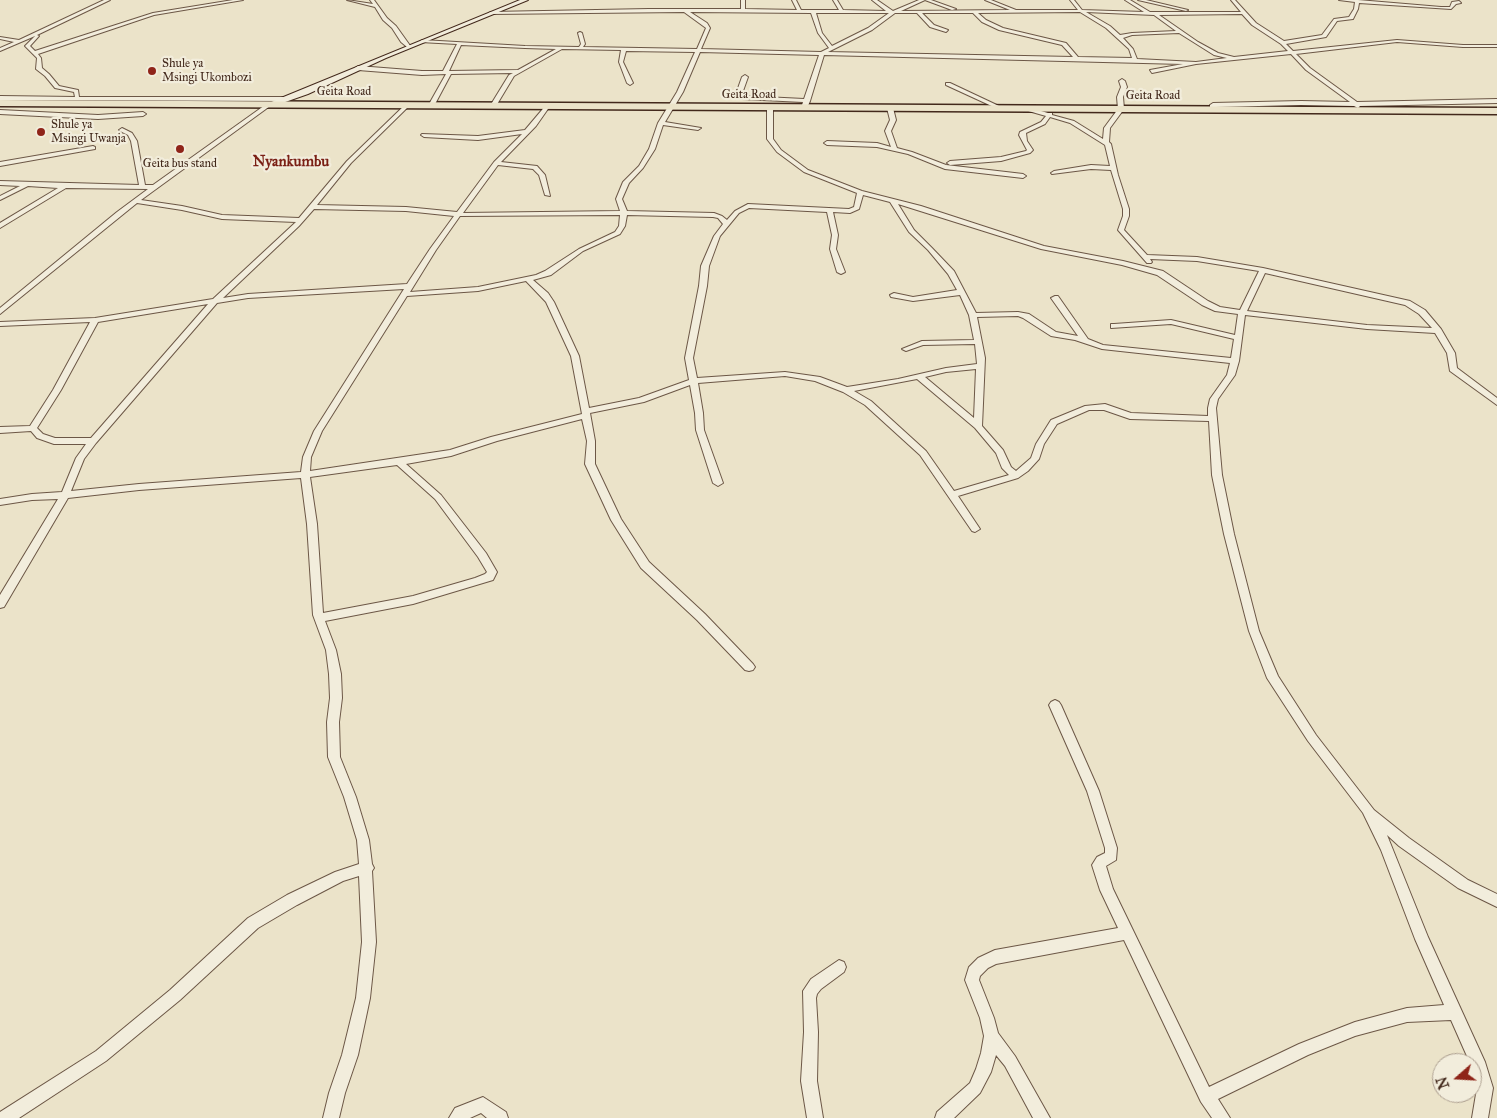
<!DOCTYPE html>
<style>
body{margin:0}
#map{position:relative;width:1497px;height:1118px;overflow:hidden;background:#ebe3c9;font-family:"IM FELL Great Primer",serif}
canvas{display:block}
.north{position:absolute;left:1432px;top:1053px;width:50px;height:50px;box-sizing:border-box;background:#f2eddc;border:1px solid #ac9e8f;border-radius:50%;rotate:251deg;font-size:14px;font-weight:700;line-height:20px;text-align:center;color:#42281b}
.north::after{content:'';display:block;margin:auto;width:18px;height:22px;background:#8f2418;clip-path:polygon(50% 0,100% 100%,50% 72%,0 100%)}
</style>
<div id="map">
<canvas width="1497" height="1118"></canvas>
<div class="north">N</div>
</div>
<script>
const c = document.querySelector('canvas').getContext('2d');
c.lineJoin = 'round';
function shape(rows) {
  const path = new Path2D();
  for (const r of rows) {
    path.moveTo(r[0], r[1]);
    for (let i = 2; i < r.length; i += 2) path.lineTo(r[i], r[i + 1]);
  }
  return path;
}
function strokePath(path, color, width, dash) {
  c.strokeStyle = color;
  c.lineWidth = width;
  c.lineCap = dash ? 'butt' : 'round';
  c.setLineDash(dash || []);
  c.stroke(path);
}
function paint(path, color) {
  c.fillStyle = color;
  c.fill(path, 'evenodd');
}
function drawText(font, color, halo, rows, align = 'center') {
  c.font = font + ' "IM FELL Great Primer",serif';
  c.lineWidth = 4.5;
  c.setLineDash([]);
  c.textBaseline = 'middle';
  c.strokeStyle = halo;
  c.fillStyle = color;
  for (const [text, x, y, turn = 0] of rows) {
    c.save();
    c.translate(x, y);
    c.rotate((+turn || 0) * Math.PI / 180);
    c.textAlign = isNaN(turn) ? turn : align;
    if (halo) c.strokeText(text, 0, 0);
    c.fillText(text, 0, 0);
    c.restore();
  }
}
const minor = shape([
 [104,0,110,0,37,35,39,36,30,46,35,51,153,13,233,0,243,0,154,15,38,54,41,58,42,68,49,74,59,86,78,90,79,97,287,97,290,99,287,101,0,100,0,96,75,97,74,92,55,88,45,76,36,69,37,58,25,46,35,36,0,51,0,48,14,42,0,39,0,37,19,40,104,0],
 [347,0,373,4,370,0,374,0,387,18,396,26,411,47,407,47,401,42,392,28,383,20,375,7,347,0],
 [741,0,745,0,745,9,797,10,792,0,796,0,801,10,839,10,833,0,837,0,843,10,886,11,872,0,877,0,893,11,919,0,931,0,956,9,952,10,925,0,901,11,1010,10,985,0,991,0,1016,10,1078,10,1070,0,1074,0,1082,10,1144,12,1125,0,1130,0,1150,12,1241,12,1231,0,1235,0,1256,23,1284,41,1322,35,1334,19,1349,17,1354,9,1355,2,1339,0,1358,0,1441,7,1450,7,1452,2,1459,1,1461,3,1456,4,1451,9,1359,3,1358,9,1353,19,1337,21,1326,37,1286,44,1293,51,1397,40,1463,45,1497,45,1497,47,1463,47,1397,42,1296,54,1310,68,1357,102,1497,99,1497,103,1360,106,1358,108,1354,106,1301,105,1216,107,1213,110,1210,108,1210,105,1213,103,1301,101,1350,102,1306,70,1291,54,1196,64,1152,73,1150,70,1183,64,824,55,810,101,807,108,804,110,801,108,803,102,742,99,739,97,737,91,742,77,745,75,748,77,743,91,744,96,804,99,819,55,700,52,683,92,665,122,701,128,698,130,663,125,655,149,643,168,629,183,622,199,627,211,714,213,722,216,727,220,735,211,748,204,849,209,854,207,857,193,804,172,777,152,767,139,767,107,770,105,773,107,773,139,781,150,808,170,862,191,921,206,1044,246,1123,261,1163,271,1208,301,1220,307,1240,310,1259,271,1197,261,1150,259,1152,262,1151,263,1147,263,1118,230,1123,216,1123,209,1111,170,1091,169,1052,174,1051,173,1054,171,1091,165,1110,166,1105,145,1070,123,1050,117,1045,124,1026,133,1027,141,1033,150,1030,153,1001,161,950,165,947,163,950,161,1001,157,1026,151,1027,150,1019,135,1020,132,1041,122,1046,116,1025,110,1025,108,1027,107,1048,113,1052,113,1052,115,1074,121,1103,139,1104,128,1118,109,1117,97,1121,87,1119,81,1122,79,1125,81,1127,87,1123,97,1124,109,1110,128,1109,142,1111,144,1118,175,1129,209,1129,216,1124,230,1147,255,1197,257,1263,268,1410,301,1425,310,1441,329,1455,353,1457,368,1497,398,1497,405,1450,371,1447,353,1435,333,1367,329,1245,315,1239,361,1235,375,1218,399,1216,408,1222,475,1234,534,1259,631,1278,676,1316,735,1374,810,1409,838,1468,880,1497,894,1497,907,1458,888,1399,846,1387,835,1428,937,1485,1062,1493,1088,1488,1118,1472,1118,1477,1088,1472,1070,1472,1063,1470,1063,1451,1020,1407,1022,1355,1036,1308,1055,1218,1099,1230,1118,1212,1118,1201,1102,1124,940,996,964,988,968,980,976,979,980,994,1018,998,1033,1015,1056,1050,1118,1033,1118,1005,1066,996,1055,991,1072,980,1093,954,1118,935,1118,937,1112,970,1083,976,1069,981,1053,984,1036,980,1018,965,980,969,967,978,958,995,950,1118,928,1100,890,1092,865,1097,857,1105,853,1105,848,1087,791,1049,705,1051,702,1055,700,1059,702,1061,705,1099,791,1117,848,1116,860,1106,866,1113,889,1209,1087,1299,1044,1355,1022,1407,1008,1444,1005,1415,939,1381,850,1363,813,1308,741,1267,678,1249,631,1224,534,1212,475,1209,421,1130,419,1104,410,1089,410,1057,424,1044,444,1039,459,1028,471,1018,478,958,496,980,529,975,532,972,531,920,455,865,405,843,392,815,381,785,376,698,383,703,413,704,430,723,483,718,486,713,483,696,430,695,413,690,385,644,402,590,413,595,441,595,464,621,519,649,562,705,614,753,664,755,667,753,670,749,671,745,670,697,620,641,568,611,520,585,464,587,441,582,419,497,441,451,456,406,464,441,495,486,553,497,572,493,580,413,604,325,621,336,650,341,674,342,698,339,722,340,757,356,797,369,840,372,864,374,868,372,871,376,942,370,998,358,1055,345,1093,339,1118,323,1118,329,1093,342,1055,356,998,362,942,359,876,343,881,297,905,258,928,180,1000,106,1061,19,1118,0,1118,0,1112,96,1051,170,990,248,918,287,895,335,872,359,864,357,840,344,797,328,757,327,722,330,698,329,674,326,650,313,615,307,524,301,478,139,490,68,498,4,607,0,608,0,595,58,499,32,500,0,505,0,499,32,494,62,492,76,458,86,444,54,444,37,438,31,431,0,433,0,427,30,426,53,390,90,322,0,326,0,322,95,318,213,299,296,222,222,219,182,210,137,203,0,314,0,308,117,212,148,189,66,188,0,228,0,223,58,188,28,186,0,200,0,196,20,186,0,185,0,181,139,185,131,141,128,135,120,131,119,130,122,128,132,133,137,141,145,185,153,185,268,103,271,105,270,106,141,200,182,206,222,215,299,218,347,161,407,103,409,104,409,106,351,163,317,205,406,207,457,212,494,162,522,134,478,140,424,137,421,135,422,134,478,136,525,130,547,104,550,106,536,126,501,162,537,166,545,175,550,196,545,195,539,175,533,169,498,165,463,213,620,211,616,199,623,182,639,166,649,149,658,123,677,92,695,52,626,51,623,62,633,83,630,85,627,83,619,62,621,50,562,49,514,76,496,106,493,108,490,106,509,75,513,73,451,74,434,106,431,108,428,106,446,74,422,75,358,70,355,68,358,66,422,71,443,71,457,44,420,42,422,40,525,46,579,47,581,44,578,33,580,32,582,33,585,44,583,47,697,49,706,28,684,12,491,14,489,13,491,12,649,9,741,9,741,0],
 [690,12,811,13,818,33,829,48,821,52,701,49,710,28,707,23,690,12],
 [1080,12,1106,28,1129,49,1132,58,1078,57,1066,43,1003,28,986,20,978,13,1080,12],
 [1086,12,1154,15,1176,31,1132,33,1120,35,1110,26,1086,12],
 [816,13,889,13,868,28,832,46,822,33,816,13],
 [895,13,917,13,930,27,946,32,948,30,934,25,922,13,973,13,982,22,999,30,1062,45,1073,57,828,52,872,30,895,13],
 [1242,14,1252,25,1281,44,1288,51,1234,57,1218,53,1198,42,1159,15,1242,14],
 [1179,33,1214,55,1227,58,1196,62,1137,59,1133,49,1123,38,1132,35,1179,33],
 [461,45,525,48,556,49,518,70,449,71,461,45],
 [863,195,890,202,909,232,928,250,948,274,957,290,913,297,894,293,890,295,891,297,913,301,960,295,969,315,974,340,922,341,902,349,906,351,923,345,975,344,977,364,946,368,898,379,847,387,820,377,785,372,697,378,693,358,707,286,709,266,720,236,739,213,749,208,827,212,832,235,830,249,837,272,841,274,845,272,836,249,838,235,833,212,850,213,859,209,863,195],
 [898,204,1041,249,1122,265,1157,275,1202,305,1215,311,1238,314,1235,335,1171,320,1114,324,1111,324,1111,328,1171,324,1234,339,1231,358,1103,345,1088,339,1058,296,1055,296,1051,298,1078,336,1056,332,1029,314,1018,312,976,313,954,271,932,248,914,230,898,204],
 [314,209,406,211,454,216,430,249,407,284,248,294,223,298,299,226,314,209],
 [620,215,619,226,615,232,579,249,545,271,536,275,478,287,410,292,436,250,460,216,620,215],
 [627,215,713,217,718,218,723,224,714,236,701,266,699,286,685,358,689,380,639,398,589,408,579,356,554,302,548,293,533,280,551,275,583,251,620,234,625,226,627,215],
 [1265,273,1405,305,1419,314,1432,328,1367,325,1247,311,1265,273],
 [526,281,546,302,571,356,582,414,491,437,450,450,310,471,311,457,322,431,407,296,478,291,526,281],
 [404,289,314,431,303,457,301,472,139,484,71,491,84,459,96,443,217,303,248,298,404,289],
 [208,304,91,438,55,438,43,434,37,428,61,390,98,322,208,304],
 [1018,316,1023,318,1051,336,1075,340,1102,349,1230,363,1227,375,1210,399,1208,408,1208,416,1131,413,1105,404,1085,406,1051,420,1036,444,1031,458,1016,471,1011,467,1003,450,982,426,985,358,977,317,1018,316],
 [976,369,974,418,925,377,946,372,976,369],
 [917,379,975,428,996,453,1002,468,1009,475,954,491,926,451,871,401,854,391,917,379],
 [397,465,435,499,478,557,487,572,485,574,475,578,413,596,323,613,317,524,310,477,397,465],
 [1138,0,1146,0,1188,10,1186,11,1138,0],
 [946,83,950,83,1001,107,996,108,946,85,946,83],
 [890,106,893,108,896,120,891,131,897,148,912,152,946,165,1023,174,1026,176,1023,178,945,169,908,154,877,147,827,145,824,143,827,141,877,143,891,147,885,131,890,120,887,108,890,106],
 [0,110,98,115,143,112,146,114,143,116,98,119,0,114,0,110],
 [93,146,95,147,95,149,0,166,0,162,93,146],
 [839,960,844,962,846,967,844,972,821,989,817,994,816,998,818,1032,817,1081,823,1118,807,1118,801,1081,804,1032,803,991,811,979,839,960],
 [483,1097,506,1112,508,1118,487,1118,481,1113,470,1118,449,1118,455,1108,483,1097]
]);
const secondary = shape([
 [520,0,528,0,386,58,308,94,271,107,264,105,520,0]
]);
const trunk = shape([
 [0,100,1497,108,1497,114,0,106,0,100]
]);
const markers = [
 [152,71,5,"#8f2418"],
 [41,132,5,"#8f2418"],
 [180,149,5,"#8f2418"]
];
const farPoinames = [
 ["Shule ya",162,64],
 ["Msingi Ukombozi",162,78],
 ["Shule ya",51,125],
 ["Msingi Uwanja",51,139],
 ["Geita bus stand",180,164,"center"]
];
const farStreetnames = [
 ["Geita Road",344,92],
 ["Geita Road",749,95],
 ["Geita Road",1153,96]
];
const farQuarternames = [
 ["Nyankumbu",291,162]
];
strokePath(minor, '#6c5746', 2);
strokePath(secondary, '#42281b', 2);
strokePath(trunk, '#42281b', 3);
paint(minor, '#f2eddc');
paint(secondary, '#f2eddc');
paint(trunk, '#ebe3c9');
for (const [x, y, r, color] of markers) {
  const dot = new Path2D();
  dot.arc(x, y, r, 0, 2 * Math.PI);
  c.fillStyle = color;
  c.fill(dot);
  strokePath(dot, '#f2eddc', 2);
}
drawText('12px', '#42281b', '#f2eddc', farPoinames, 'left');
drawText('12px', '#42281b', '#f2eddc', farStreetnames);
drawText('bold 15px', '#7a1f14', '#f2eddc', farQuarternames);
</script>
